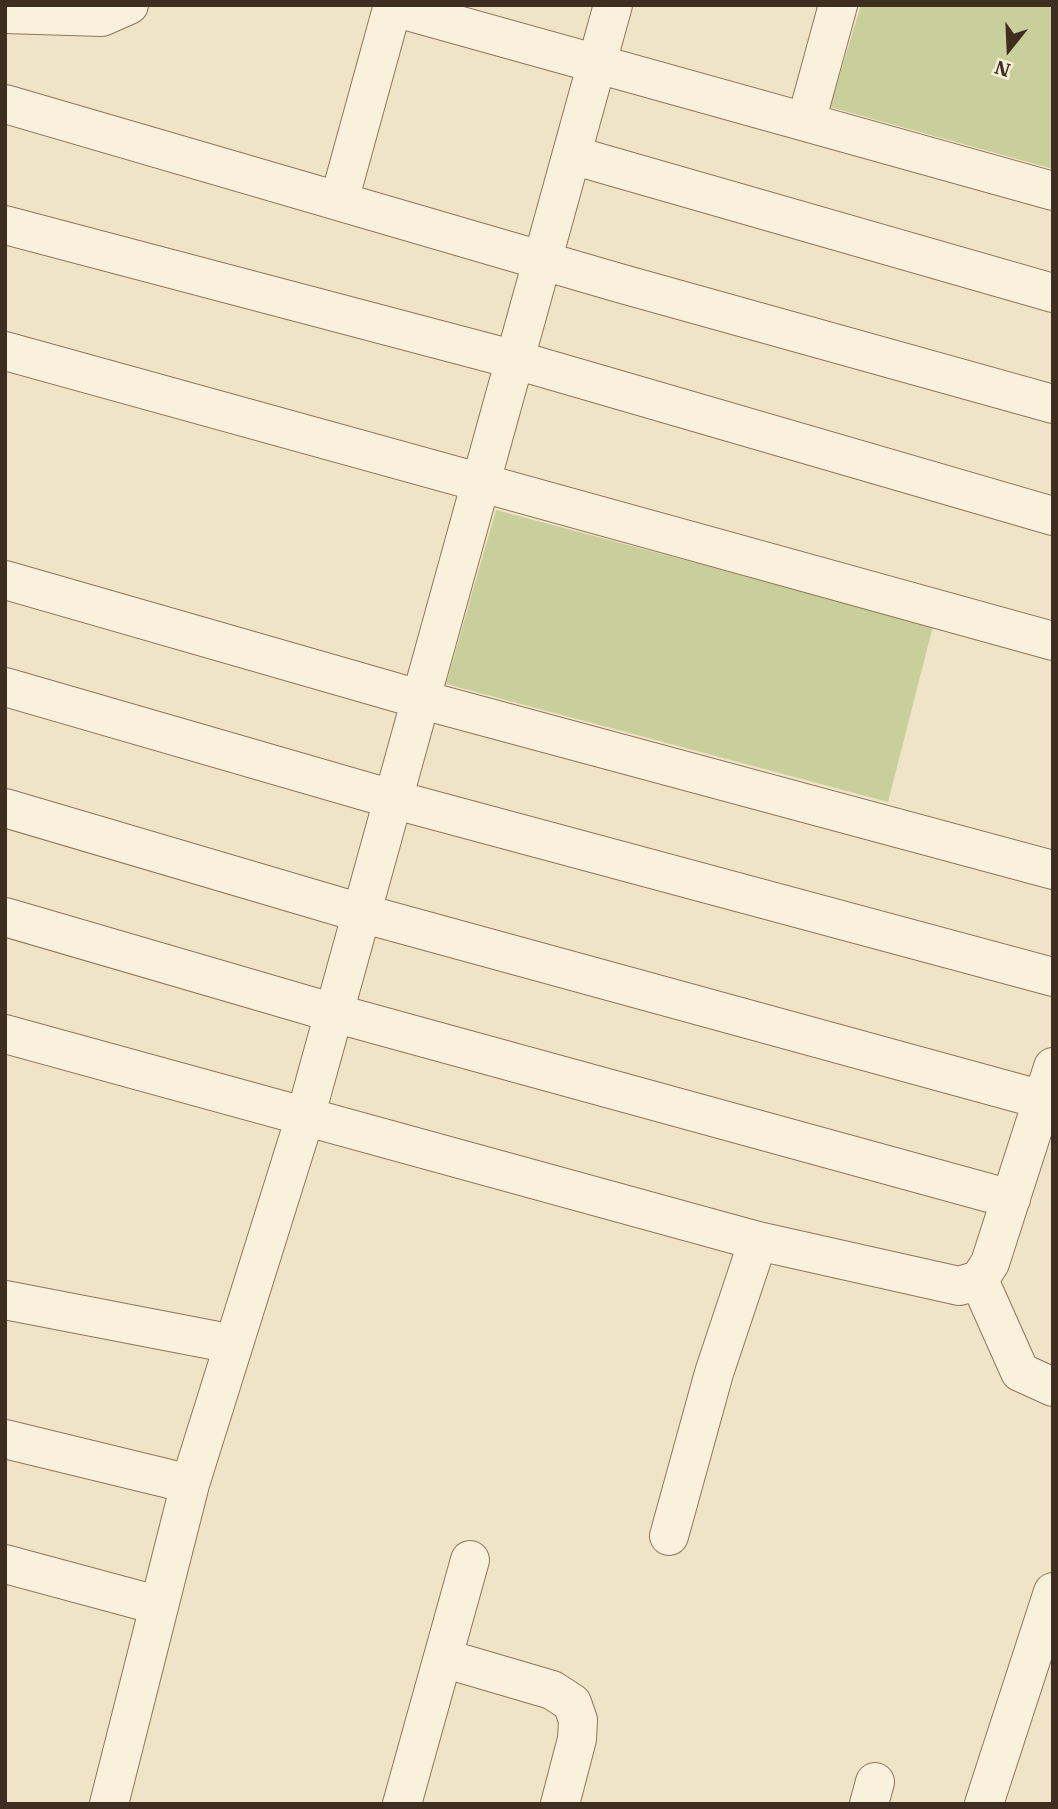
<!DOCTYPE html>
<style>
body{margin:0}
#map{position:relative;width:1058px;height:1809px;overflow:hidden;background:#f0e4c8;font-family:"IBM Plex Serif",serif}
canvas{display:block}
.frame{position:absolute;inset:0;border:7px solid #3d2e20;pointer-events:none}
.north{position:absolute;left:974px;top:14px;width:70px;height:70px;-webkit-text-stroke:5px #f7eed8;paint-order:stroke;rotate:198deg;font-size:19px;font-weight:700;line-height:28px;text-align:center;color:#3d2e20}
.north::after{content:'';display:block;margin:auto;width:24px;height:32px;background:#3d2e20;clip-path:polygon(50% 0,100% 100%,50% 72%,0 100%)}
</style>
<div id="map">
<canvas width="1058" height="1809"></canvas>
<div class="frame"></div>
<div class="north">N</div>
</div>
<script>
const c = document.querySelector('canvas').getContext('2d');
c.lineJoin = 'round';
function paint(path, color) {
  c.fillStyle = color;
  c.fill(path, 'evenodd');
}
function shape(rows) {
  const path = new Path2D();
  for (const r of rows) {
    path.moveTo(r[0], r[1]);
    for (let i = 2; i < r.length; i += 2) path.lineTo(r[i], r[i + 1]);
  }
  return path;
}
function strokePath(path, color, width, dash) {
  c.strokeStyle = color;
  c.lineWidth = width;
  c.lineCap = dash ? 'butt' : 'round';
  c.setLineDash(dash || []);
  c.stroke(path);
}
const green = shape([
 [861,5,1053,5,1053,169,830,107],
 [496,510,933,626,888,802,446,684]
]);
const minor = shape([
 [393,7,1053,191],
 [5,14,102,17,129,5],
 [5,104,619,283,1053,404],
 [806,122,838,5],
 [572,155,1053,293],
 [339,201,393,5],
 [5,225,516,360,1053,516],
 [5,351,1053,641],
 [5,580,419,699,1053,870],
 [5,687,392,799,1053,977],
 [5,808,361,913,1043,1100],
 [5,917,334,1013,1011,1199],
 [5,1034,758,1241,959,1286,979,1280,990,1263,1053,1067],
 [979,1280,1020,1372,1053,1387],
 [5,1300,233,1344],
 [5,1439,190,1484],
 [669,1536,714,1373,758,1241],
 [5,1564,157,1605],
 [443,1658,552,1690,572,1703,578,1720,577,1739,560,1804],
 [109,1804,190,1484,306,1114,613,5],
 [402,1804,470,1560],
 [869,1804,875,1782],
 [984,1804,1053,1592]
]);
paint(green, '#c9cf9b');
strokePath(minor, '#8d765c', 40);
strokePath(minor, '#faf1dc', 38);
</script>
